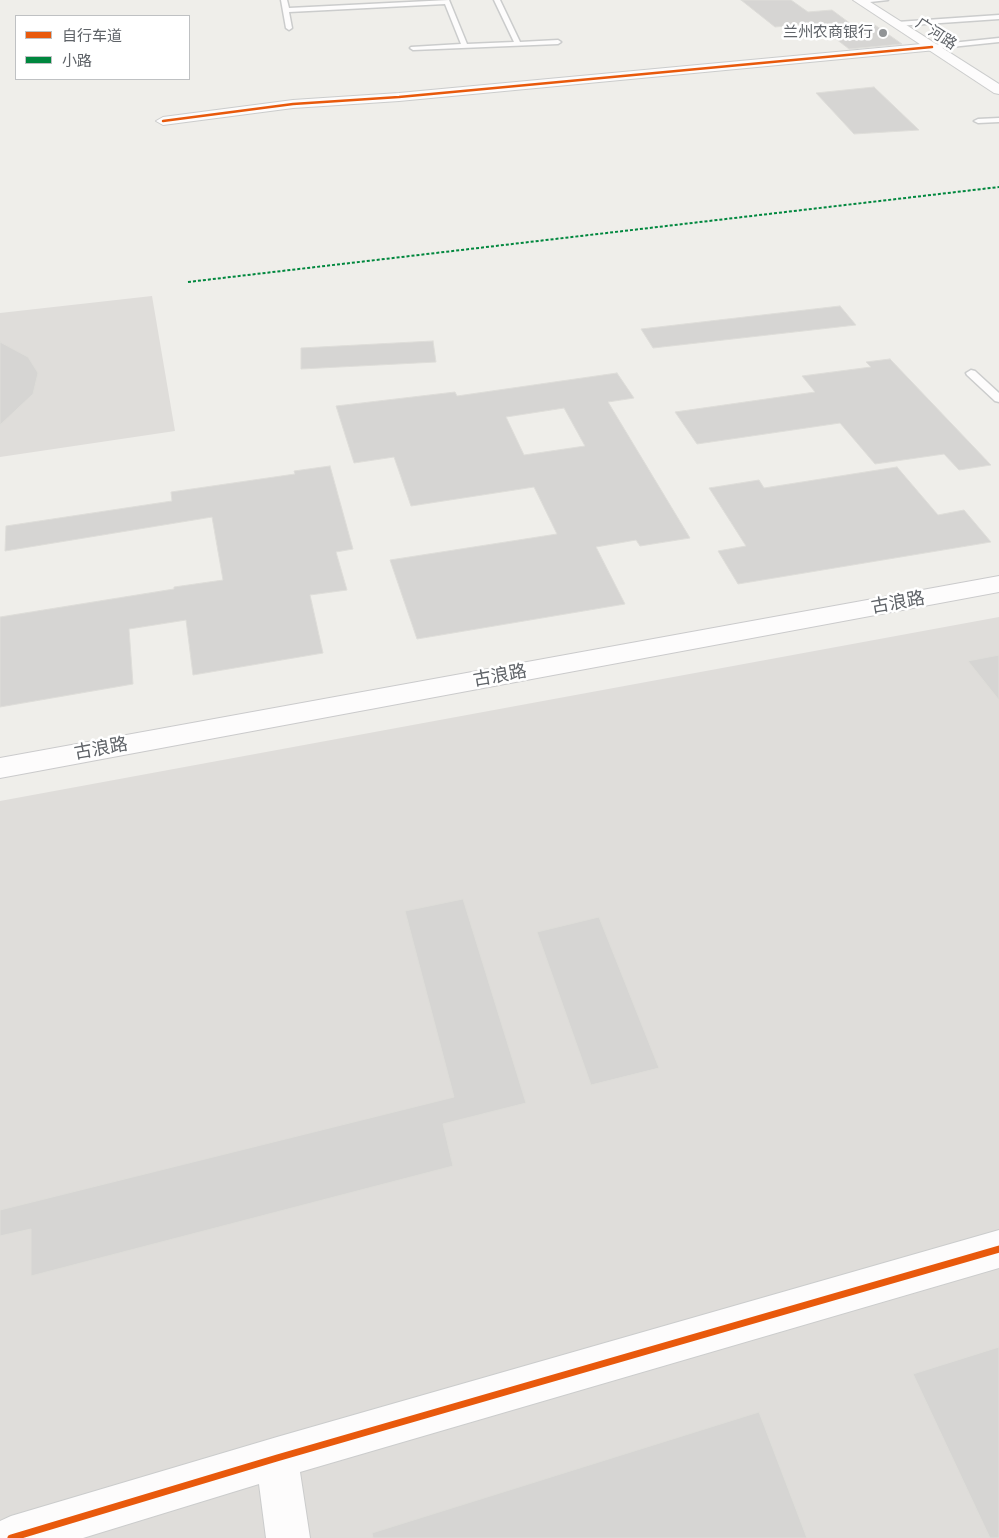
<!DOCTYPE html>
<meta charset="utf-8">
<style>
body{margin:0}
#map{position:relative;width:999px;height:1538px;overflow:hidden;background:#efeeea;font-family:"IBM Plex Sans","Noto Sans SC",sans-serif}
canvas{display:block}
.legend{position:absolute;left:15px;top:15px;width:175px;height:65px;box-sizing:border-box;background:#fff;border:1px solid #bfc1c3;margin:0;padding:6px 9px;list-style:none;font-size:15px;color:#5f6368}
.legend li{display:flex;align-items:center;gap:10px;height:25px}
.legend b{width:25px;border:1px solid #bfc1c3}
</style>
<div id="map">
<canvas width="999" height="1538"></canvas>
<ul class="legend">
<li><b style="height:6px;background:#e8590c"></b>自行车道</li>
<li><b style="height:6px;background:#00873e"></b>小路</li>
</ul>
</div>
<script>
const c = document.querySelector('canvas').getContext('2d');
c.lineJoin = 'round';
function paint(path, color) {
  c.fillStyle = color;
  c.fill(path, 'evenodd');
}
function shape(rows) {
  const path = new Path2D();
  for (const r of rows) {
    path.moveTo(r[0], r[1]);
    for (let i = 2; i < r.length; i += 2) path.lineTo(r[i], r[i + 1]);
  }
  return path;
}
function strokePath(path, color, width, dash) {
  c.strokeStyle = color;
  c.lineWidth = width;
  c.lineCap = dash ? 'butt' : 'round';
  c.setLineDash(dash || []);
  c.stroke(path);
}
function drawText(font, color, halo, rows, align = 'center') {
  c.font = font + ' "IBM Plex Sans","Noto Sans SC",sans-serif';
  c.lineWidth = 5;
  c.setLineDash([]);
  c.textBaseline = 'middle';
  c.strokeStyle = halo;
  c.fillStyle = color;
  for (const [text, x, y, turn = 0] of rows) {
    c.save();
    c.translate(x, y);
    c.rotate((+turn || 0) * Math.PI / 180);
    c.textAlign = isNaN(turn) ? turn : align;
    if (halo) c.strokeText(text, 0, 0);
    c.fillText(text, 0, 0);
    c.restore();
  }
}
const industrial = shape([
 [152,296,175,431,0,457,0,313],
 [999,617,999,1538,0,1538,0,801]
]);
const building = shape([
 [741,0,791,0,808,12,832,10,851,24,872,23,902,44,849,49,827,32,820,32,809,24,775,27,741,0],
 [874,87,919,130,854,134,816,93,874,87],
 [840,306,856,325,653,348,641,329,840,306],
 [433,341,436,362,301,369,301,348,433,341],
 [0,342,28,357,38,373,33,394,0,425,0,342],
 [890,359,991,465,959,470,944,454,875,464,840,423,697,444,675,412,815,392,802,376,871,367,866,362,890,359],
 [617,373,634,398,608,402,690,538,640,546,636,540,596,547,625,604,417,639,390,560,557,534,534,487,411,506,394,457,354,463,336,406,455,392,457,396,617,373],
 [564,408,585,446,524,455,506,417,564,408],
 [330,466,353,549,336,552,347,590,310,595,323,653,193,675,186,620,129,629,133,684,0,707,0,617,174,589,174,587,223,580,212,517,5,551,6,526,172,501,171,492,295,474,294,471,330,466],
 [897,467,938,515,964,510,991,542,738,584,718,551,746,546,709,488,759,480,764,488,897,467],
 [999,655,999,700,968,661,999,655],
 [463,899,526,1103,443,1124,453,1166,31,1276,31,1229,0,1236,0,1210,454,1097,405,911,463,899],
 [599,917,659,1068,591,1085,537,932,599,917],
 [999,1347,999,1538,990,1538,913,1374,999,1347],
 [759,1412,807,1538,373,1538,372,1533,759,1412]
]);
const service = shape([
 [281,0,287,0,289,8,449,0,467,44,514,42,494,0,500,0,520,42,558,40,561,42,558,44,413,50,410,48,411,47,461,44,445,4,289,12,292,28,289,30,286,28,281,0],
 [863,0,888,0,861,3,863,0],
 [999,15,999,19,897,26,894,24,897,22,999,15],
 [999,38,999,42,932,49,929,47,932,45,999,38],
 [999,118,999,122,978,123,974,121,978,119,999,118],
 [971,370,975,371,999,393,999,402,995,401,967,375,966,373,971,370]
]);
const minor = shape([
 [932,43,938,47,936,50,399,101,293,108,163,125,156,121,163,117,293,100,399,93,932,43],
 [999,1230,999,1268,300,1472,310,1538,266,1538,259,1484,83,1538,0,1538,0,1521,11,1516,277,1437,999,1230]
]);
const tertiary = shape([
 [853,0,867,0,999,84,999,94,994,93,853,0]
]);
const secondary = shape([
 [999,576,999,592,0,778,0,758,999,576]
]);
const quiet = shape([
 [188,282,999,187]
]);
const cyclewayFar1 = shape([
 [163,121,293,104,399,97,932,47]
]);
const cycleway = shape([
 [11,1538,277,1458,999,1249]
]);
const markers = [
 [883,33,5,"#919496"]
];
const farPoinames = [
 ["兰州农商银行",873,33]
];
const farStreetnames = [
 ["广河路",936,34,33]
];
const streetNames = [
 ["古浪路",898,603,-10],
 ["古浪路",500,676,-10],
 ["古浪路",101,749,-10]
];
paint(industrial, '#dfddda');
paint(building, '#d6d5d3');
strokePath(building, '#deddd9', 1);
strokePath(service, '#cbcccc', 3);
strokePath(minor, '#cbcccc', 2);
strokePath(tertiary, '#cbcccc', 2);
strokePath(secondary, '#cacacb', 2);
paint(service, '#fdfcfc');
paint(minor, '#fdfcfc');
paint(tertiary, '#fdfcfc');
paint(secondary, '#fdfcfc');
strokePath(quiet, '#00873e', 2, [3, 2]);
strokePath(cyclewayFar1, '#e8590c', 2.5);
strokePath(cycleway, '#e8590c', 7);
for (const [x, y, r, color] of markers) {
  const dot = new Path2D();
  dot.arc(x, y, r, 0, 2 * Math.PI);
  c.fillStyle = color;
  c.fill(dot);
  strokePath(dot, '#fff', 2);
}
drawText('15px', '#5f6368', '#fff', farPoinames, 'right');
drawText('15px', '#5f6368', '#fff', farStreetnames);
drawText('18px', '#5f6368', '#fff', streetNames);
</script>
